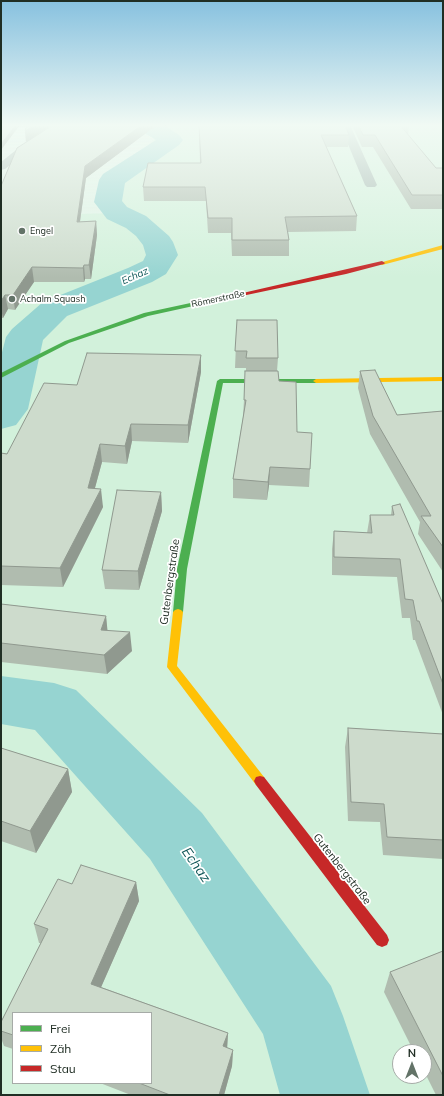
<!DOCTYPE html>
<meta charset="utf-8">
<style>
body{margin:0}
#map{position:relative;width:444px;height:1096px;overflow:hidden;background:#e0f3e6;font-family:Mulish,sans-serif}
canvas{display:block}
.frame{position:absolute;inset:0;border:2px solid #202e24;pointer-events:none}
.legend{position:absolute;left:12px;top:1012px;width:140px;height:72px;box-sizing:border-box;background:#fff;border:1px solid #a6aba7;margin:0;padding:5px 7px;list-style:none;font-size:12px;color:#202e24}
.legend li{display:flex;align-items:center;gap:8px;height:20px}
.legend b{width:20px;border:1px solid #a6aba7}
.north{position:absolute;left:392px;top:1044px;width:40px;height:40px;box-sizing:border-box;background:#fff;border:1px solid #a6aba7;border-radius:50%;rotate:0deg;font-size:11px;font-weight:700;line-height:16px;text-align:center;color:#202e24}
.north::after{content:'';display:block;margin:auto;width:14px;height:18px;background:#637368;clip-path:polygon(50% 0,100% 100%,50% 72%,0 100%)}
</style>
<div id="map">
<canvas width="444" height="1096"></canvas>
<div class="frame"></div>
<ul class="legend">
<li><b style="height:5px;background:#4caf50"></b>Frei</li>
<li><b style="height:5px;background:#ffc107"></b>Zäh</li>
<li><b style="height:5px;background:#c62828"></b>Stau</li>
</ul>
<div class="north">N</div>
</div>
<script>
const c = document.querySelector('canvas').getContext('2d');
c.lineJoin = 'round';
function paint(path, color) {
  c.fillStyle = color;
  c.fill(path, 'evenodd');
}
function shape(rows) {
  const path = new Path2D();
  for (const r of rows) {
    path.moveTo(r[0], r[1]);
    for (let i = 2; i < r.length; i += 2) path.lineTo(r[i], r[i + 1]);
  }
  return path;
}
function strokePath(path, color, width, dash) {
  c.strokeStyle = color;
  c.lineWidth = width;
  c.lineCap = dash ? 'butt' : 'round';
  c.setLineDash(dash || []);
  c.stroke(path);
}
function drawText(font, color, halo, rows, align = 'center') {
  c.font = font + ' Mulish,sans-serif';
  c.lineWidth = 3.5;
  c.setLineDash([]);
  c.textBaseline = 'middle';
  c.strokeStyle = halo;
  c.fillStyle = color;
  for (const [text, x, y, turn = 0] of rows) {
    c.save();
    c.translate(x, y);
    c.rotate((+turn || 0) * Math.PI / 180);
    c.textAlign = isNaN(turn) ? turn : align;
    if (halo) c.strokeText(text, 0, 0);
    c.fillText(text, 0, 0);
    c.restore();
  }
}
const built = shape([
 [166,125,443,125,443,1095,1,1095,1,216,114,213,116,185],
 [13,1013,151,1013,151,1083,13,1083],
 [400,1052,424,1052,424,1076,400,1076]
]);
const river = shape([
 [142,125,164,125,179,135,183,140,179,145,125,183,122,201,127,207,146,216,169,236,173,242,178,255,166,274,152,282,67,316,43,340,28,409,16,425,1,429,1,356,6,337,12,329,43,302,128,268,143,261,146,255,143,245,136,236,126,228,107,219,94,202,99,180,103,174,156,140,146,134,142,125],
 [1,676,54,683,76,690,202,813,331,986,343,1016,370,1095,280,1095,263,1034,150,859,35,730,1,724,1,676]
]);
const street = shape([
 [57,125,69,125,24,154,5,169,1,170,1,162,16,150,57,125],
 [340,125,350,125,377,185,375,187,367,187,365,185,340,125]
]);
const fast = shape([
 [237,293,240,295,239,296,148,316,69,343,1,378,1,373,65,341,144,313,237,293],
 [220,379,316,379,319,381,316,383,223,383,187,569,183,612,181,614,178,615,175,614,173,612,177,569,217,381,220,379]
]);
const slow = shape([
 [443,245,443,249,382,265,379,263,443,245],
 [443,377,443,381,316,383,313,381,316,379,443,377],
 [178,609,181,610,183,612,177,666,264,777,266,781,264,785,260,786,256,785,167,667,173,612,175,610,178,609]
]);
const jam = shape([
 [382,261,385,263,384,264,346,274,237,297,234,295,382,261],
 [260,776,264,777,387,935,389,940,387,945,382,947,377,945,256,785,254,781,256,777,260,776]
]);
const wall = shape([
 [27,125,157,125,86,178,80,222,96,221,97,235,91,279,85,279,84,282,34,282,15,310,8,309,3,318,1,318,1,186,17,148,39,134,26,142,25,131],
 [199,125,345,125,349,135,348,147,326,147,357,216,356,231,288,232,289,240,289,256,232,256,231,233,208,233,206,201,144,201,143,187,200,163],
 [352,125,409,125,408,135,436,168,443,168,443,209,411,209,373,147,362,147],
 [237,320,278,358,277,371,279,381,310,469,309,487,269,485,267,500,233,498,233,479,243,417,244,400,246,371,246,368,235,368],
 [360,371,397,415,443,411,443,572,418,534,420,522,370,434,358,388],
 [201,372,188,443,132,441,127,464,102,462,95,488,103,507,63,587,1,585,1,453,7,454,77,385],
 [161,492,162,511,139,590,105,589,102,570],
 [392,506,443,604,443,715,415,640,413,640,410,618,402,618,397,577,332,575,332,549,334,531,367,533,370,515,391,515],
 [1,604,106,616,107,630,132,651,107,674,1,662],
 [348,728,443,734,443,859,383,855,380,822,348,821,345,747],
 [1,748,68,769,72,792,36,853,1,841],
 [136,882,139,901,101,987,228,1033,227,1048,233,1050,232,1066,224,1095,131,1095,100,1083,151,1083,13,1013,13,1049,4,1046,1,1038,1,1022,41,943,39,943,34,924,72,884],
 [443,951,443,1095,436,1095,424,1071,424,1052,414,1052,384,992,390,972]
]);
const shadedWall = shape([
 [16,125,20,125,1,150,1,144],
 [35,125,54,125,26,142,25,131],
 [142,125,157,125,86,178,78,235,77,222,85,166],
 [96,221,97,235,91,279,89,265],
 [84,265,85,279,84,282,83,268],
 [32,267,34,282,15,310,13,295],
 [5,295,8,309,3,318,1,309,1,301],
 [201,355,201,372,188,443,188,425],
 [131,424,132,441,127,464,125,446],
 [100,444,102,462,90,506,88,488],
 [270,467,269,485,267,500,268,482],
 [101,489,103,507,63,587,60,568],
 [161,492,162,511,139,590,138,571],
 [106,616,108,635,101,630],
 [130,632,132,651,107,674,104,655],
 [68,769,72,792,36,853,30,831],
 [136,882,139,901,95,1001,91,984],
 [228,1033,227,1050,223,1046],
 [233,1050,232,1066,224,1095,219,1095]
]);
const building = shape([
 [1,125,16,125,1,144,1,125],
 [27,125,35,125,25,131,27,125],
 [53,125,142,125,85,166,77,222,96,221,89,265,84,265,83,268,32,267,13,295,5,295,1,301,1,186,17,148,53,125],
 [199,125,345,125,349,135,321,135,357,216,285,217,289,240,232,240,232,218,208,218,205,187,143,187,148,163,201,163,199,125],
 [358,125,400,125,436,168,443,168,443,195,412,195,375,135,363,135,358,125],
 [237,320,277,320,278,358,246,358,247,351,235,351,237,320],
 [87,353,201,355,188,425,131,424,125,446,100,444,88,488,101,489,60,568,1,566,1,453,7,454,44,383,77,385,87,353],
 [375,370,397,415,443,411,443,547,421,516,431,516,373,416,360,371,375,370],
 [245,371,278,371,279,381,296,382,297,432,312,433,310,469,270,467,268,482,233,479,246,400,244,400,245,371],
 [117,490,161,492,138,571,102,570,117,490],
 [400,504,443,604,443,684,419,621,417,621,413,600,405,599,400,559,334,557,334,531,372,533,370,515,394,515,392,506,400,504],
 [1,604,106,616,101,630,130,632,104,655,1,643,1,604],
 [348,728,443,734,443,840,387,837,384,804,351,802,348,728],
 [1,748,68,769,30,831,1,821,1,748],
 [81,865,136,882,91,984,228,1033,223,1046,233,1050,219,1095,170,1095,139,1083,151,1083,151,1013,13,1013,13,1035,1,1031,1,1022,48,929,34,924,58,879,72,884,81,865],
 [443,951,443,1076,390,972,443,951]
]);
const markers = [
 [22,231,4,"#637368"],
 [12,299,4,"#637368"]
];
const farPoinames = [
 ["Engel",30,231],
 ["Achalm Squash",20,299]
];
const farStreetnames = [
 ["Römerstraße",218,299,-12]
];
const farWaternames = [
 ["Echaz",135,276,-24]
];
const streetNames = [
 ["Gutenbergstraße",170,582,-82],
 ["Gutenbergstraße",342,869,52]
];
const nearWaternames = [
 ["Echaz",196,865,55]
];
paint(built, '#d2f1db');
paint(river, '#96d4d1');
paint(street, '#9fb2ab');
paint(fast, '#4caf50');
paint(slow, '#ffc107');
paint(jam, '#c62828');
paint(wall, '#b0bcaf');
paint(shadedWall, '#90998f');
paint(building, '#cddbcc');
strokePath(building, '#90998f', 1);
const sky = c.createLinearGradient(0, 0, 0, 278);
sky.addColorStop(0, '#87c1df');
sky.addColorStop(0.45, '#f1faf4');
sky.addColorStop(1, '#f1faf400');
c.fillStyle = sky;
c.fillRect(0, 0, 444, 278);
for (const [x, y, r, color] of markers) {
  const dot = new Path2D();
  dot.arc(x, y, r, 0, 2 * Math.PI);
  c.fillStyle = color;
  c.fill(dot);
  strokePath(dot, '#fff', 1.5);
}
drawText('9px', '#202e24', '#fff', farPoinames, 'left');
drawText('9px', '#202e24', '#fff', farStreetnames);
drawText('italic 10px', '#115859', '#fff', farWaternames);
drawText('11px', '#202e24', '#fff', streetNames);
drawText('italic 14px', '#115859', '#fff', nearWaternames);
</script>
